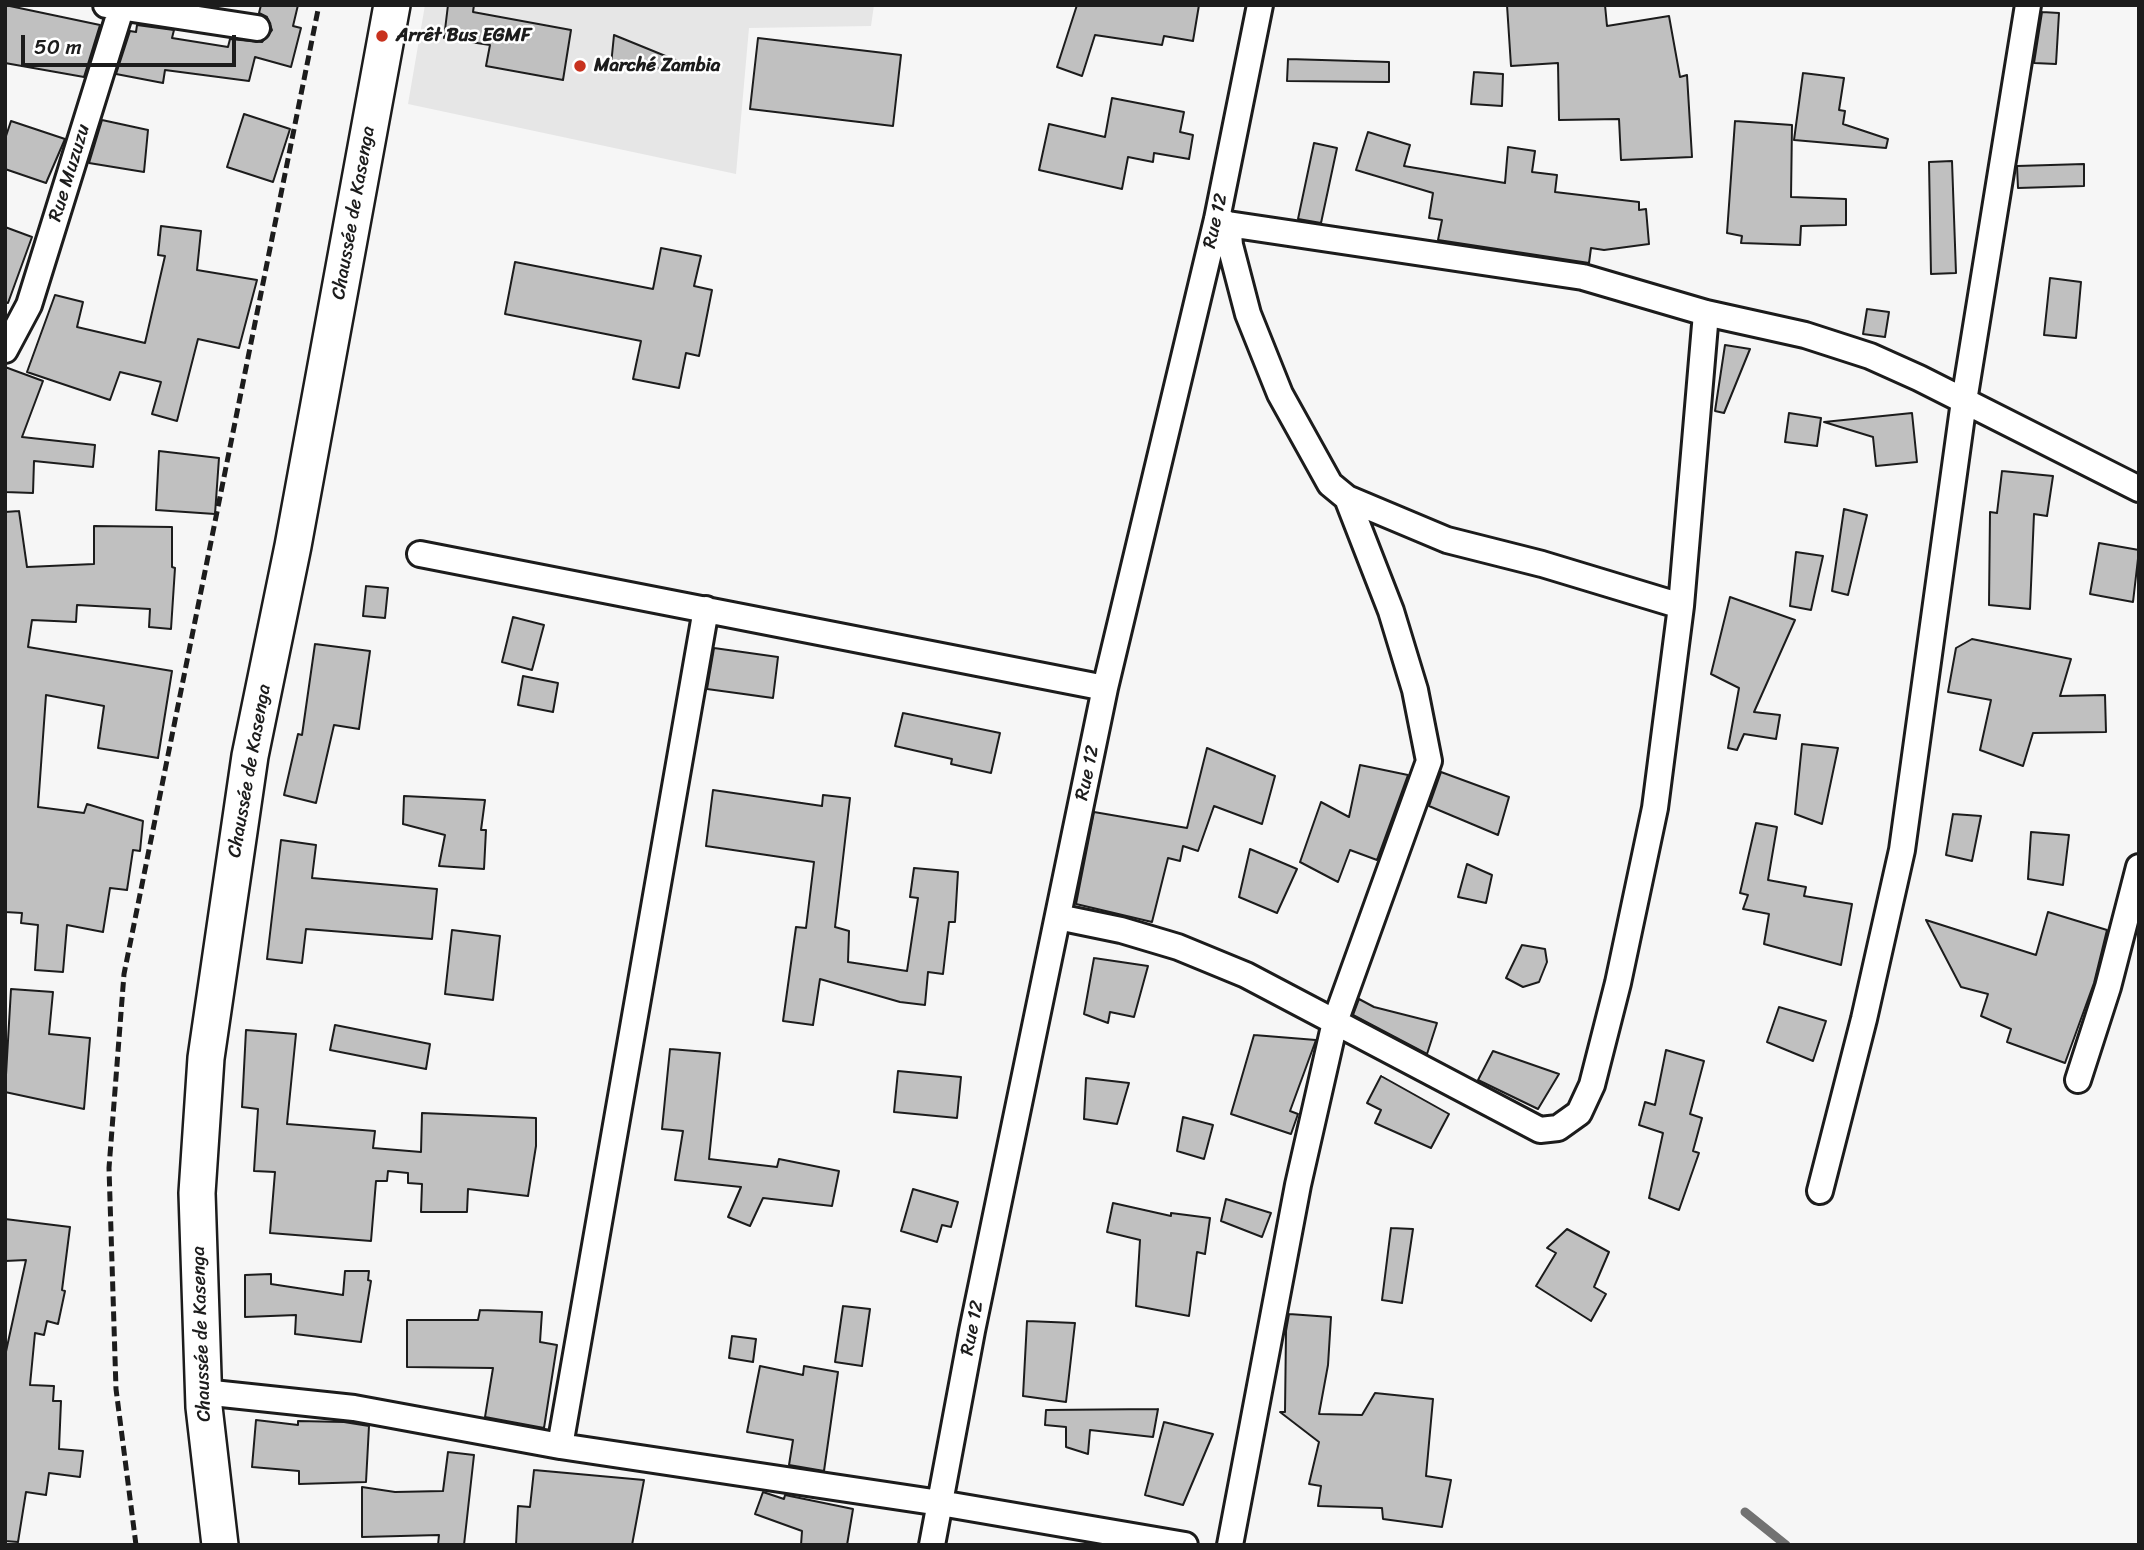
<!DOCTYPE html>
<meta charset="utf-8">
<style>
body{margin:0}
#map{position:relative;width:2144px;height:1550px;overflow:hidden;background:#f6f6f6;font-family:Sriracha,sans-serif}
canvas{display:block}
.frame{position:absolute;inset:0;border:7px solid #1c1c1c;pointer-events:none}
.scale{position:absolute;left:21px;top:35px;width:215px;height:32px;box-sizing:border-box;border:4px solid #1c1c1c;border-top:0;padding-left:9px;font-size:21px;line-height:24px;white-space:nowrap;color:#1c1c1c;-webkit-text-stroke:5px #fff;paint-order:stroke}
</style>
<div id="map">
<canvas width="2144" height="1550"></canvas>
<div class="frame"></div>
<div class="scale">50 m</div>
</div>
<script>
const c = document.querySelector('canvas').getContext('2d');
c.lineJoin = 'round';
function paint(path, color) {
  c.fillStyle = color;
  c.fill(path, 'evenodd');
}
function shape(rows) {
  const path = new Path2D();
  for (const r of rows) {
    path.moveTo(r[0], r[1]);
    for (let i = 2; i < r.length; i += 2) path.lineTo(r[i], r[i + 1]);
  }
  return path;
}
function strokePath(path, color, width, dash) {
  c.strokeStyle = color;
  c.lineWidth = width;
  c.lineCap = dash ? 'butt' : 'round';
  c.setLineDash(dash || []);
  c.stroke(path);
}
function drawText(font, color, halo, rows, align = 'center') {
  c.font = font + ' Sriracha,sans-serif';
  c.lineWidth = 5;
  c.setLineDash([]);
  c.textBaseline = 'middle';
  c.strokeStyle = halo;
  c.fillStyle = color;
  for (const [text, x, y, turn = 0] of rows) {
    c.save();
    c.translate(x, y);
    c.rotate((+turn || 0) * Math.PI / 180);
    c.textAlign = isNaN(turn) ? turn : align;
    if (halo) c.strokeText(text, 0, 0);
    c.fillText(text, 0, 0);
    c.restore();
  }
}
const built = shape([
 [425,5,874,5,871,26,749,28,736,174,408,104]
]);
const stream = shape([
 [1745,1512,1786,1545]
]);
const building = shape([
 [5,5,100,25,84,77,5,63,5,5],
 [261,5,298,5,293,26,301,28,291,67,255,57,249,81,165,70,163,83,116,74,130,31,136,32,137,25,174,30,172,38,228,47,230,39,262,42,272,30,267,17,259,13,261,5],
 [448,5,474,5,473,12,571,30,563,80,486,66,490,45,444,38,448,5],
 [1077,5,1199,5,1193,41,1164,36,1162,45,1095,35,1082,76,1057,67,1077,5],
 [1507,5,1605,5,1607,26,1669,16,1680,77,1687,75,1692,157,1621,160,1619,119,1559,120,1558,63,1511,66,1507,5],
 [2042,12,2059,13,2056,64,2034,63,2042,12],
 [614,35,690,66,689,71,611,65,614,35],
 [758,38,901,55,893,126,750,109,758,38],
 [1288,59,1389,62,1389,82,1287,81,1288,59],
 [1474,72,1503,74,1502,106,1471,104,1474,72],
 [1803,73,1844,78,1839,110,1845,111,1843,124,1888,139,1886,148,1794,140,1803,73],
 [1112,98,1184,112,1180,132,1193,135,1189,159,1154,153,1153,162,1128,157,1122,189,1039,170,1049,124,1105,137,1112,98],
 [244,114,290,129,273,182,227,167,244,114],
 [102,120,148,130,144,172,89,163,102,120],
 [11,121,65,139,46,183,5,169,5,139,11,121],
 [1735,121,1792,125,1791,197,1846,199,1846,225,1801,226,1800,245,1741,243,1742,236,1727,233,1735,121],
 [1368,132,1410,145,1404,166,1505,183,1508,147,1535,151,1532,172,1557,175,1555,192,1639,202,1639,210,1646,209,1649,244,1604,250,1591,248,1589,263,1438,240,1442,220,1429,218,1433,193,1356,170,1368,132],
 [1314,143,1337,148,1321,223,1298,219,1314,143],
 [1952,161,1956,273,1931,274,1929,162,1952,161],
 [2084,164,2084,186,2018,188,2017,166,2084,164],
 [161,226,201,231,197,270,257,280,239,348,198,339,177,421,152,414,161,382,120,372,110,400,27,372,55,295,83,302,77,327,145,343,165,256,158,255,161,226],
 [5,227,32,237,8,303,5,302,5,227],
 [661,248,701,256,694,286,712,290,699,356,686,353,679,388,633,379,641,341,505,314,515,262,653,289,661,248],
 [2050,278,2081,282,2076,338,2044,335,2050,278],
 [1867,309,1889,312,1885,337,1863,334,1867,309],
 [1725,345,1750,349,1724,413,1715,411,1725,345],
 [5,367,43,381,22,437,95,445,93,467,34,461,33,493,5,492,5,367],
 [1789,413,1821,418,1817,446,1785,442,1789,413],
 [1912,413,1917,462,1876,466,1873,437,1824,422,1912,413],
 [159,451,219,458,215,514,156,510,159,451],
 [2002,471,2053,476,2047,516,2034,514,2030,609,1989,605,1990,512,1997,513,2002,471],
 [1844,509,1867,515,1848,595,1832,591,1844,509],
 [19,511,27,567,94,564,94,526,172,527,172,567,175,568,171,629,149,627,150,609,77,605,76,622,32,620,28,647,172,671,158,758,98,748,104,706,46,695,38,807,84,813,87,804,143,821,140,851,133,850,127,890,110,888,103,932,67,925,63,972,35,970,38,925,21,923,22,913,5,912,5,512,19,511],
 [2099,543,2139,550,2133,602,2090,594,2099,543],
 [1796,552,1823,556,1811,610,1790,606,1796,552],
 [366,586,388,588,385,618,363,616,366,586],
 [1730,597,1795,620,1754,712,1780,715,1776,739,1744,734,1737,750,1728,748,1739,688,1711,674,1730,597],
 [513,617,544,625,532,670,502,662,513,617],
 [1972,639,2071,659,2060,696,2105,695,2106,732,2033,733,2023,766,1980,750,1991,700,1948,692,1956,648,1972,639],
 [315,644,370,651,359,729,334,725,316,803,284,795,298,734,302,735,315,644],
 [714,648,778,657,773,698,707,689,714,648],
 [523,676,558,683,553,712,518,705,523,676],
 [903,713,1000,733,991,773,951,764,952,759,895,746,903,713],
 [1802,744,1838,748,1822,824,1795,814,1802,744],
 [1207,748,1275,776,1262,824,1214,806,1198,851,1183,846,1180,861,1168,858,1152,922,1076,904,1094,812,1187,828,1207,748],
 [1360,765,1408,775,1377,860,1350,850,1338,882,1300,862,1321,802,1349,817,1360,765],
 [1441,772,1509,797,1498,835,1429,806,1441,772],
 [713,790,822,806,823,795,850,798,835,927,849,931,848,962,907,971,918,898,910,897,914,868,958,872,955,922,949,922,943,974,928,972,925,1005,900,1002,820,979,813,1025,783,1021,796,927,806,928,814,862,706,846,713,790],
 [404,796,485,800,481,830,486,830,484,869,439,866,445,835,403,824,404,796],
 [1953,814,1981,816,1972,861,1946,855,1953,814],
 [1756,823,1777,827,1768,880,1806,887,1804,896,1852,904,1841,965,1764,944,1769,914,1743,909,1748,895,1740,893,1756,823],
 [2031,832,2069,835,2063,885,2028,879,2031,832],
 [281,840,316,845,312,878,437,889,432,939,306,929,302,963,267,959,281,840],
 [1250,849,1297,869,1277,913,1239,897,1250,849],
 [1467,864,1492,875,1486,903,1458,897,1467,864],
 [2048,912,2107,930,2094,983,2065,1063,2007,1042,2011,1029,1981,1016,1988,994,1961,987,1926,920,2036,955,2048,912],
 [452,930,500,936,493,1000,445,994,452,930],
 [1522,945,1545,949,1547,962,1539,982,1523,987,1506,978,1522,945],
 [1094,958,1148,966,1134,1017,1110,1012,1108,1023,1084,1014,1094,958],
 [11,989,53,992,49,1034,90,1038,84,1109,5,1092,11,989],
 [1359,999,1374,1007,1437,1023,1427,1054,1353,1015,1359,999],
 [1779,1007,1826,1021,1813,1061,1767,1042,1779,1007],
 [335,1025,430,1044,426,1069,330,1050,335,1025],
 [246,1030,296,1034,287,1124,375,1131,373,1148,421,1152,422,1113,536,1118,536,1146,528,1196,468,1189,467,1212,421,1212,422,1184,408,1183,408,1173,388,1171,387,1181,376,1181,371,1241,270,1233,275,1172,254,1171,258,1109,242,1107,246,1030],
 [1254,1035,1316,1040,1290,1111,1298,1114,1291,1134,1231,1114,1254,1035],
 [670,1049,720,1053,709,1159,777,1167,779,1159,839,1171,832,1206,763,1198,750,1226,728,1217,741,1187,675,1180,683,1131,662,1129,670,1049],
 [1666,1050,1704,1061,1690,1114,1702,1118,1693,1151,1699,1153,1679,1210,1649,1198,1663,1133,1639,1125,1645,1102,1655,1105,1666,1050],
 [1493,1051,1559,1074,1538,1109,1478,1080,1493,1051],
 [898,1071,961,1077,957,1118,894,1112,898,1071],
 [1381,1076,1449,1114,1431,1148,1375,1123,1381,1110,1367,1103,1381,1076],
 [1086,1078,1129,1083,1117,1124,1084,1119,1086,1078],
 [1183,1117,1213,1125,1204,1159,1177,1151,1183,1117],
 [913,1189,958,1202,951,1227,942,1225,937,1242,901,1231,913,1189],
 [1226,1199,1271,1213,1262,1237,1221,1221,1226,1199],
 [1113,1203,1171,1216,1171,1213,1210,1218,1205,1254,1197,1252,1189,1316,1136,1306,1140,1240,1107,1232,1113,1203],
 [5,1219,70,1227,62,1290,65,1291,58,1324,47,1321,44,1335,35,1333,30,1385,54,1386,53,1401,61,1401,59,1449,83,1451,80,1477,49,1473,46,1495,26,1492,18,1542,5,1541,5,1356,26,1260,5,1261,5,1219],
 [1391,1228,1413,1229,1402,1303,1382,1300,1391,1228],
 [1567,1229,1609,1252,1594,1287,1606,1294,1591,1321,1536,1286,1556,1253,1547,1248,1567,1229],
 [345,1271,369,1271,368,1280,371,1281,361,1342,295,1334,296,1315,245,1317,245,1275,271,1274,271,1284,343,1295,345,1271],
 [843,1306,870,1309,862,1366,835,1362,843,1306],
 [480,1310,542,1312,540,1342,557,1345,544,1428,485,1417,493,1368,407,1367,407,1320,478,1320,480,1310],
 [1289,1314,1331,1317,1328,1365,1319,1414,1362,1415,1375,1393,1433,1399,1426,1476,1451,1480,1442,1527,1383,1519,1382,1508,1318,1506,1321,1486,1309,1484,1319,1442,1280,1412,1285,1412,1286,1331,1289,1314],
 [1027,1321,1075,1323,1066,1402,1023,1396,1027,1321],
 [732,1336,756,1339,753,1362,729,1358,732,1336],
 [760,1366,803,1375,804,1366,838,1372,824,1471,789,1465,793,1440,747,1432,760,1366],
 [1158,1409,1153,1437,1090,1430,1088,1454,1066,1447,1066,1427,1045,1425,1046,1410,1158,1409],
 [256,1420,298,1425,298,1421,344,1422,369,1426,366,1482,299,1484,299,1471,252,1467,256,1420],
 [1164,1422,1213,1434,1183,1505,1145,1495,1164,1422],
 [448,1452,474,1455,464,1545,438,1545,439,1535,362,1537,362,1487,395,1492,443,1491,448,1452],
 [534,1470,644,1480,632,1545,516,1545,518,1506,530,1507,534,1470],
 [763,1492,784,1499,785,1495,853,1509,847,1545,801,1545,802,1531,755,1514,763,1492]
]);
const street = shape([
 [106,5,257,28],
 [1217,219,1228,224,1583,277,1706,313,1805,335,1870,356,1919,378,2139,489],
 [1228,224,1230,245,1248,314,1280,394,1330,484,1347,498,1447,540,1542,564,1681,606],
 [5,350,29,305,121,9],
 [420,554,1105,688],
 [1058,917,1121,930,1178,947,1246,975,1540,1130,1558,1128,1579,1113,1592,1085,1618,983,1655,808,1681,606,1706,313],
 [2078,1080,2108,987,2139,867],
 [1820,1191,1864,1019,1902,850,1964,401,2028,5],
 [203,1392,354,1408,560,1446,940,1503,1185,1545],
 [560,1446,706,609],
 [932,1545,972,1331,1105,688,1217,219,1260,5],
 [1230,1545,1298,1185,1335,1022,1429,761,1415,690,1391,611,1347,498]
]);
const secondary = shape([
 [220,1545,204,1407,197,1193,206,1058,250,756,293,546,392,5]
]);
const rail = shape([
 [136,1545,116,1389,109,1168,124,974,319,5]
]);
const markers = [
 [382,36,7,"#c8321e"],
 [580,66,7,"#c8321e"]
];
const poiNames = [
 ["Arrêt Bus EGMF",396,36],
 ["Marché Zambia",594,66]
];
const streetNames = [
 ["Rue Muzuzu",70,173,-73],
 ["Chaussée de Kasenga",354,213,-80],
 ["Rue 12",1216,221,-77],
 ["Chaussée de Kasenga",250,771,-80],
 ["Rue 12",1088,773,-78],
 ["Rue 12",973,1328,-79],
 ["Chaussée de Kasenga",202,1334,-92]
];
paint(built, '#e6e6e6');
strokePath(stream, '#727272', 9);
paint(building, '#c0c0c0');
strokePath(building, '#1c1c1c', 2);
strokePath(street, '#1c1c1c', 30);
strokePath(secondary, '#1c1c1c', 40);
strokePath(street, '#fff', 24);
strokePath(secondary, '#fff', 35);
strokePath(rail, '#1c1c1c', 5, [10, 5]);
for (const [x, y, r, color] of markers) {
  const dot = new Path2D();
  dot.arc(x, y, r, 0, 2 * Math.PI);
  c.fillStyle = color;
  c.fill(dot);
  strokePath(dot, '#fff', 2.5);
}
drawText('bold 19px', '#1c1c1c', '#fff', poiNames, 'left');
drawText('19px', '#1c1c1c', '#fff', streetNames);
</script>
